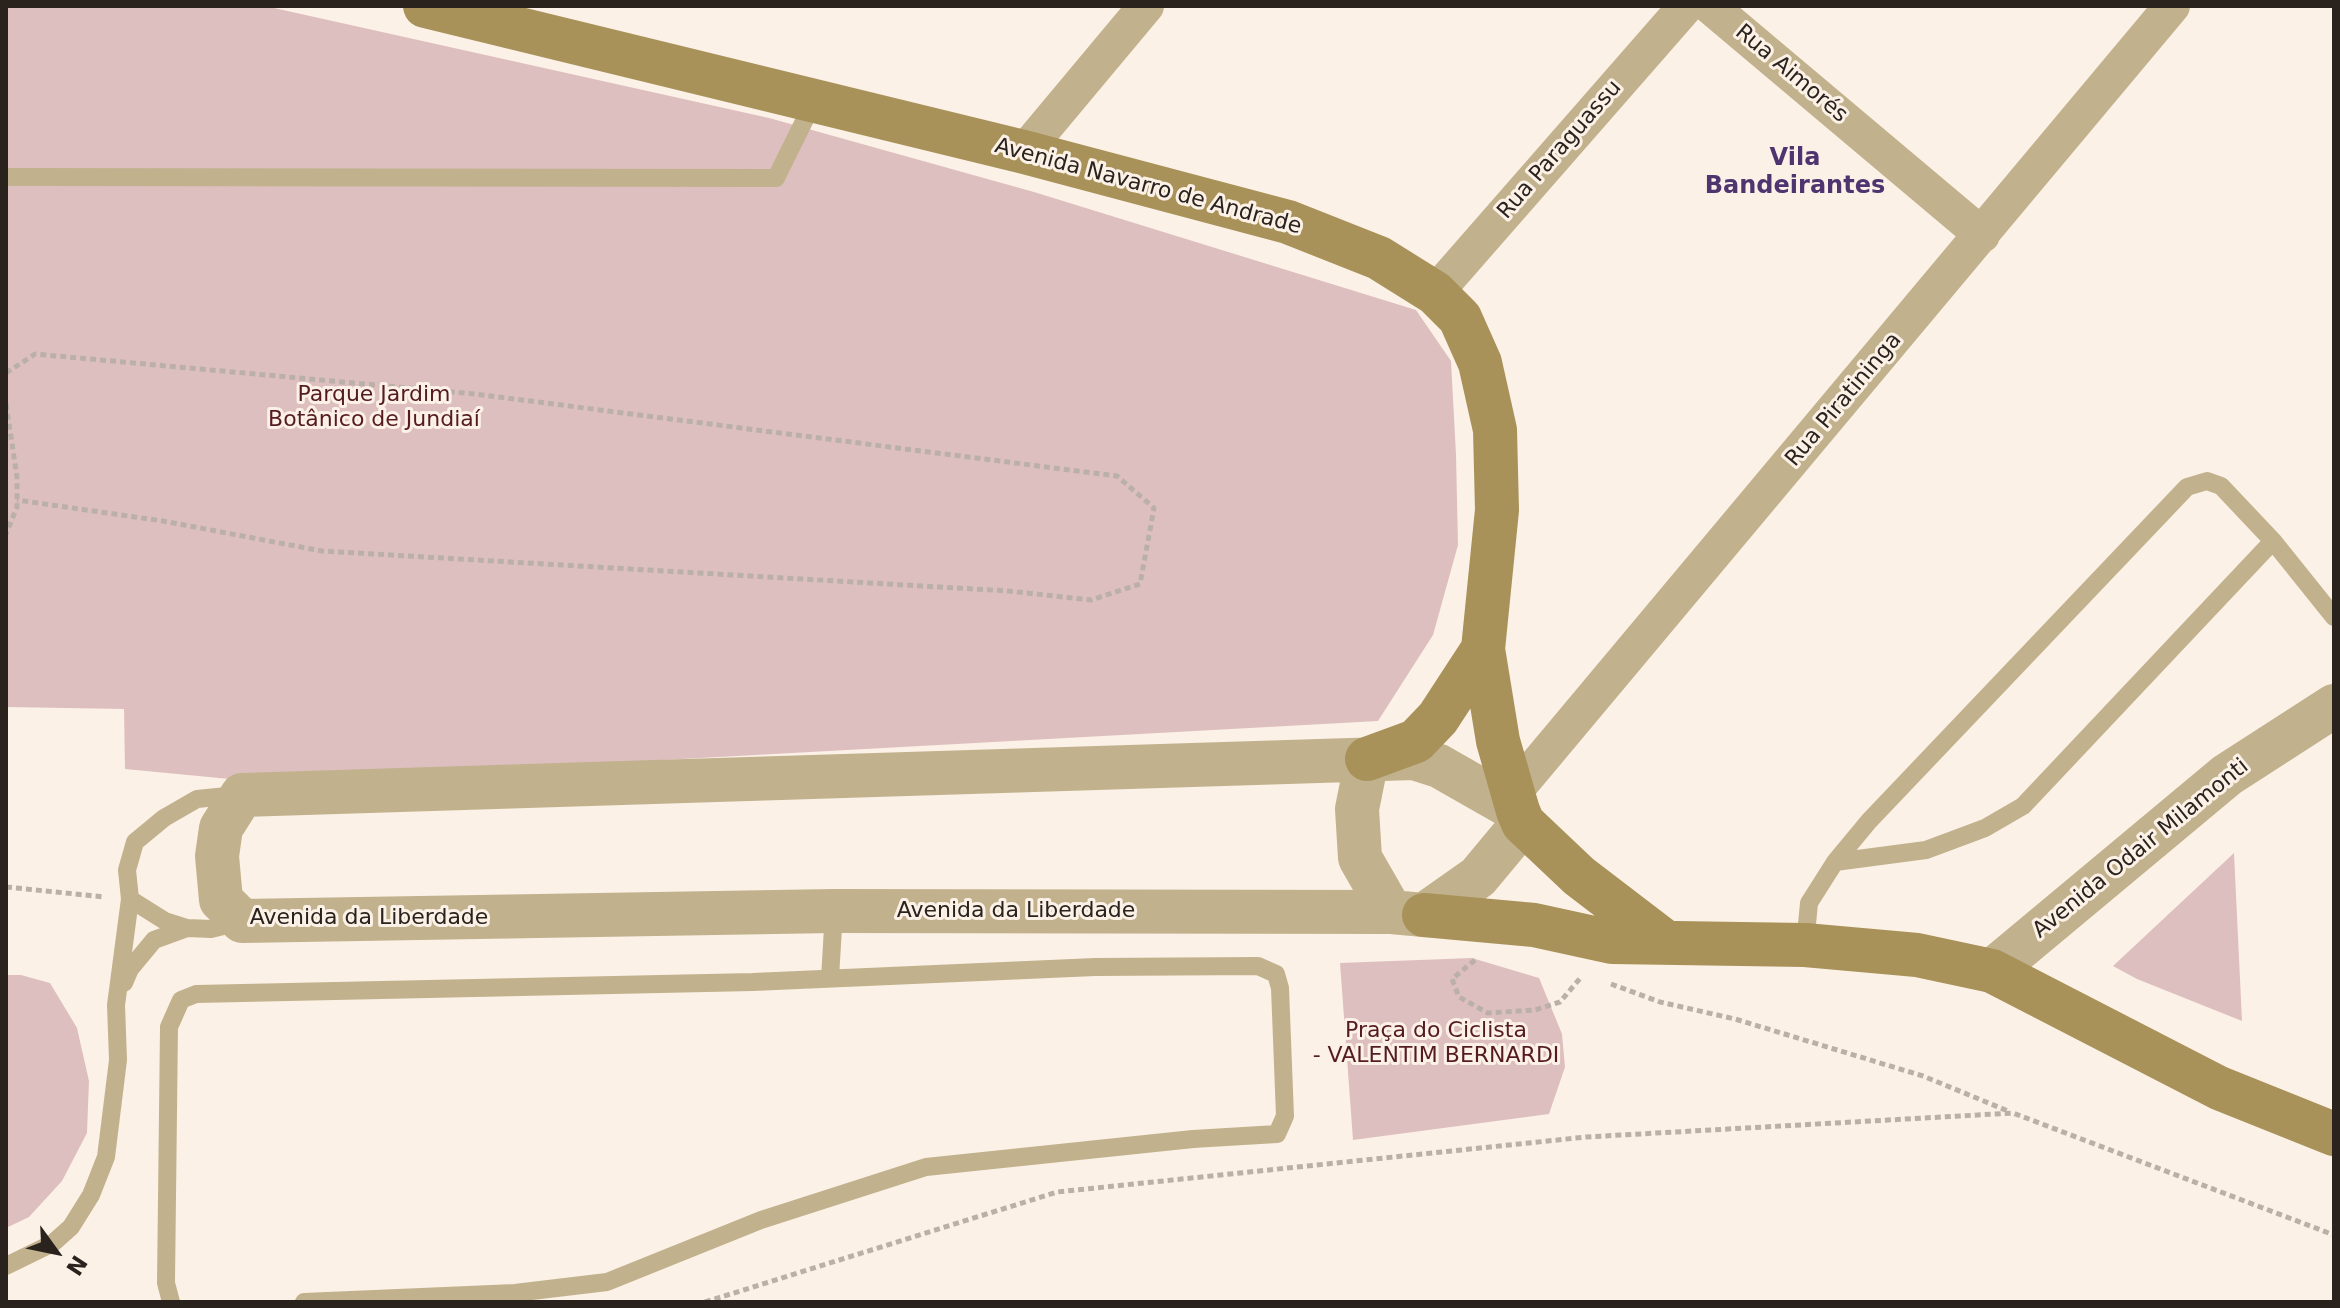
<!DOCTYPE html>
<meta charset="utf-8">
<style>
body{margin:0}
#map{position:relative;width:2340px;height:1308px;overflow:hidden;background:#fcf1e7;font-family:"DejaVu Sans",sans-serif}
canvas{display:block}
.frame{position:absolute;inset:0;border:8px solid #2a231d;pointer-events:none}
.north{position:absolute;left:16px;top:1212px;width:80px;height:80px;-webkit-text-stroke:6px #fcf1e7;paint-order:stroke;rotate:123deg;font-size:22px;font-weight:700;line-height:32px;text-align:center;color:#2a231d}
.north::after{content:'';display:block;margin:auto;width:28px;height:36px;background:#2a231d;clip-path:polygon(50% 0,100% 100%,50% 72%,0 100%)}
</style>
<div id="map">
<canvas width="2340" height="1308"></canvas>
<div class="frame"></div>
<div class="north">N</div>
</div>
<script>
const c = document.querySelector('canvas').getContext('2d');
c.lineJoin = 'round';
function paint(path, color) {
  c.fillStyle = color;
  c.fill(path, 'evenodd');
}
function shape(rows) {
  const path = new Path2D();
  for (const r of rows) {
    path.moveTo(r[0], r[1]);
    for (let i = 2; i < r.length; i += 2) path.lineTo(r[i], r[i + 1]);
  }
  return path;
}
function strokePath(path, color, width, dash) {
  c.strokeStyle = color;
  c.lineWidth = width;
  c.lineCap = dash ? 'butt' : 'round';
  c.setLineDash(dash || []);
  c.stroke(path);
}
function drawText(font, color, halo, rows, align = 'center') {
  c.font = font + ' "DejaVu Sans",sans-serif';
  c.lineWidth = 6;
  c.setLineDash([]);
  c.textBaseline = 'middle';
  c.strokeStyle = halo;
  c.fillStyle = color;
  for (const [text, x, y, turn = 0] of rows) {
    c.save();
    c.translate(x, y);
    c.rotate((+turn || 0) * Math.PI / 180);
    c.textAlign = isNaN(turn) ? turn : align;
    if (halo) c.strokeText(text, 0, 0);
    c.fillText(text, 0, 0);
    c.restore();
  }
}
const green = shape([
 [6,6,265,6,769,118,1034,192,1416,310,1451,361,1456,455,1458,545,1433,635,1378,721,261,782,125,769,124,709,6,707],
 [2234,853,2242,1021,2137,979,2113,966],
 [1472,958,1539,978,1562,1034,1565,1067,1549,1114,1353,1140,1340,963],
 [6,975,21,975,50,983,77,1028,89,1081,87,1133,62,1181,29,1217,6,1228]
]);
const path = shape([
 [6,373,35,354,475,394,1117,476,1154,508,1140,584,1091,600,1008,591,322,551,163,521,17,500],
 [6,404,17,477,17,507,6,534],
 [6,887,105,897],
 [1475,960,1452,979,1459,997,1488,1013,1535,1010,1560,1002,1582,976],
 [1611,984,1660,1002,1735,1019,1923,1076,2008,1111],
 [705,1302,1057,1192,1586,1137,2013,1113,2334,1235]
]);
const service = shape([
 [6,177,776,178,814,101],
 [1835,862,1926,850,1985,828,2023,806,2273,541],
 [130,899,165,921,187,928,211,929,239,922],
 [1805,945,1809,903,1835,862,1869,821,2187,487,2207,481,2221,486,2273,541,2334,617],
 [830,978,834,911],
 [124,983,130,969,154,940,187,928],
 [6,1266,53,1243,71,1227,91,1195,106,1157,118,1060,116,1005,130,899,127,870,135,842,164,818,197,799,237,795],
 [171,1302,166,1283,169,1027,181,1000,196,994,753,982,1095,967,1258,966,1276,974,1280,988,1285,1116,1277,1134,1193,1139,926,1167,761,1220,607,1282,515,1293,304,1302]
]);
const minor = shape([
 [1710,6,1982,235],
 [1024,152,1146,6],
 [1435,293,1686,6],
 [1514,792,2172,6]
]);
const tertiary = shape([
 [1367,759,1357,809,1360,858,1391,912],
 [1518,811,1439,766,1414,758,242,795,221,828,217,856,221,900,242,921,834,911,1391,912,1424,915,1478,877,1523,823],
 [1992,971,2227,775,2334,706]
]);
const secondary = shape([
 [425,6,1024,152,1288,222,1379,258,1435,293,1460,318,1480,363,1495,430,1497,510,1483,649,1498,741,1518,811,1523,823,1579,876,1664,941],
 [1367,759,1416,741,1438,718,1483,649],
 [1424,915,1534,925,1612,942,1805,945,1917,955,1992,971,2219,1088,2334,1134]
]);
const streetNames = [
 ["Rua Aimorés",1791,74,40],
 ["Rua Paraguassu",1560,150,-49],
 ["Avenida Navarro de Andrade",1148,187,15],
 ["Rua Piratininga",1844,400,-50],
 ["Avenida Odair Milamonti",2141,849,-39],
 ["Avenida da Liberdade",1016,911],
 ["Avenida da Liberdade",369,918]
];
const parkNames = [
 ["Parque Jardim",374,395],
 ["Botânico de Jundiaí",374,420],
 ["Praça do Ciclista",1436,1031],
 ["- VALENTIM BERNARDI",1436,1056]
];
const neighbourhoodNames = [
 ["Vila",1795,159],
 ["Bandeirantes",1795,187]
];
paint(green, '#debfc0');
strokePath(path, '#bab0a7', 5, [6, 4]);
strokePath(service, '#c1b28d', 18);
strokePath(minor, '#c1b28d', 36);
strokePath(tertiary, '#c1b28d', 44);
strokePath(secondary, '#a89259', 44);
drawText('22px', '#2a231d', '#fcf1e7', streetNames);
drawText('22px', '#551b23', '#fcf1e7', parkNames);
drawText('bold 24px', '#4f3570', '#fcf1e7', neighbourhoodNames);
</script>
